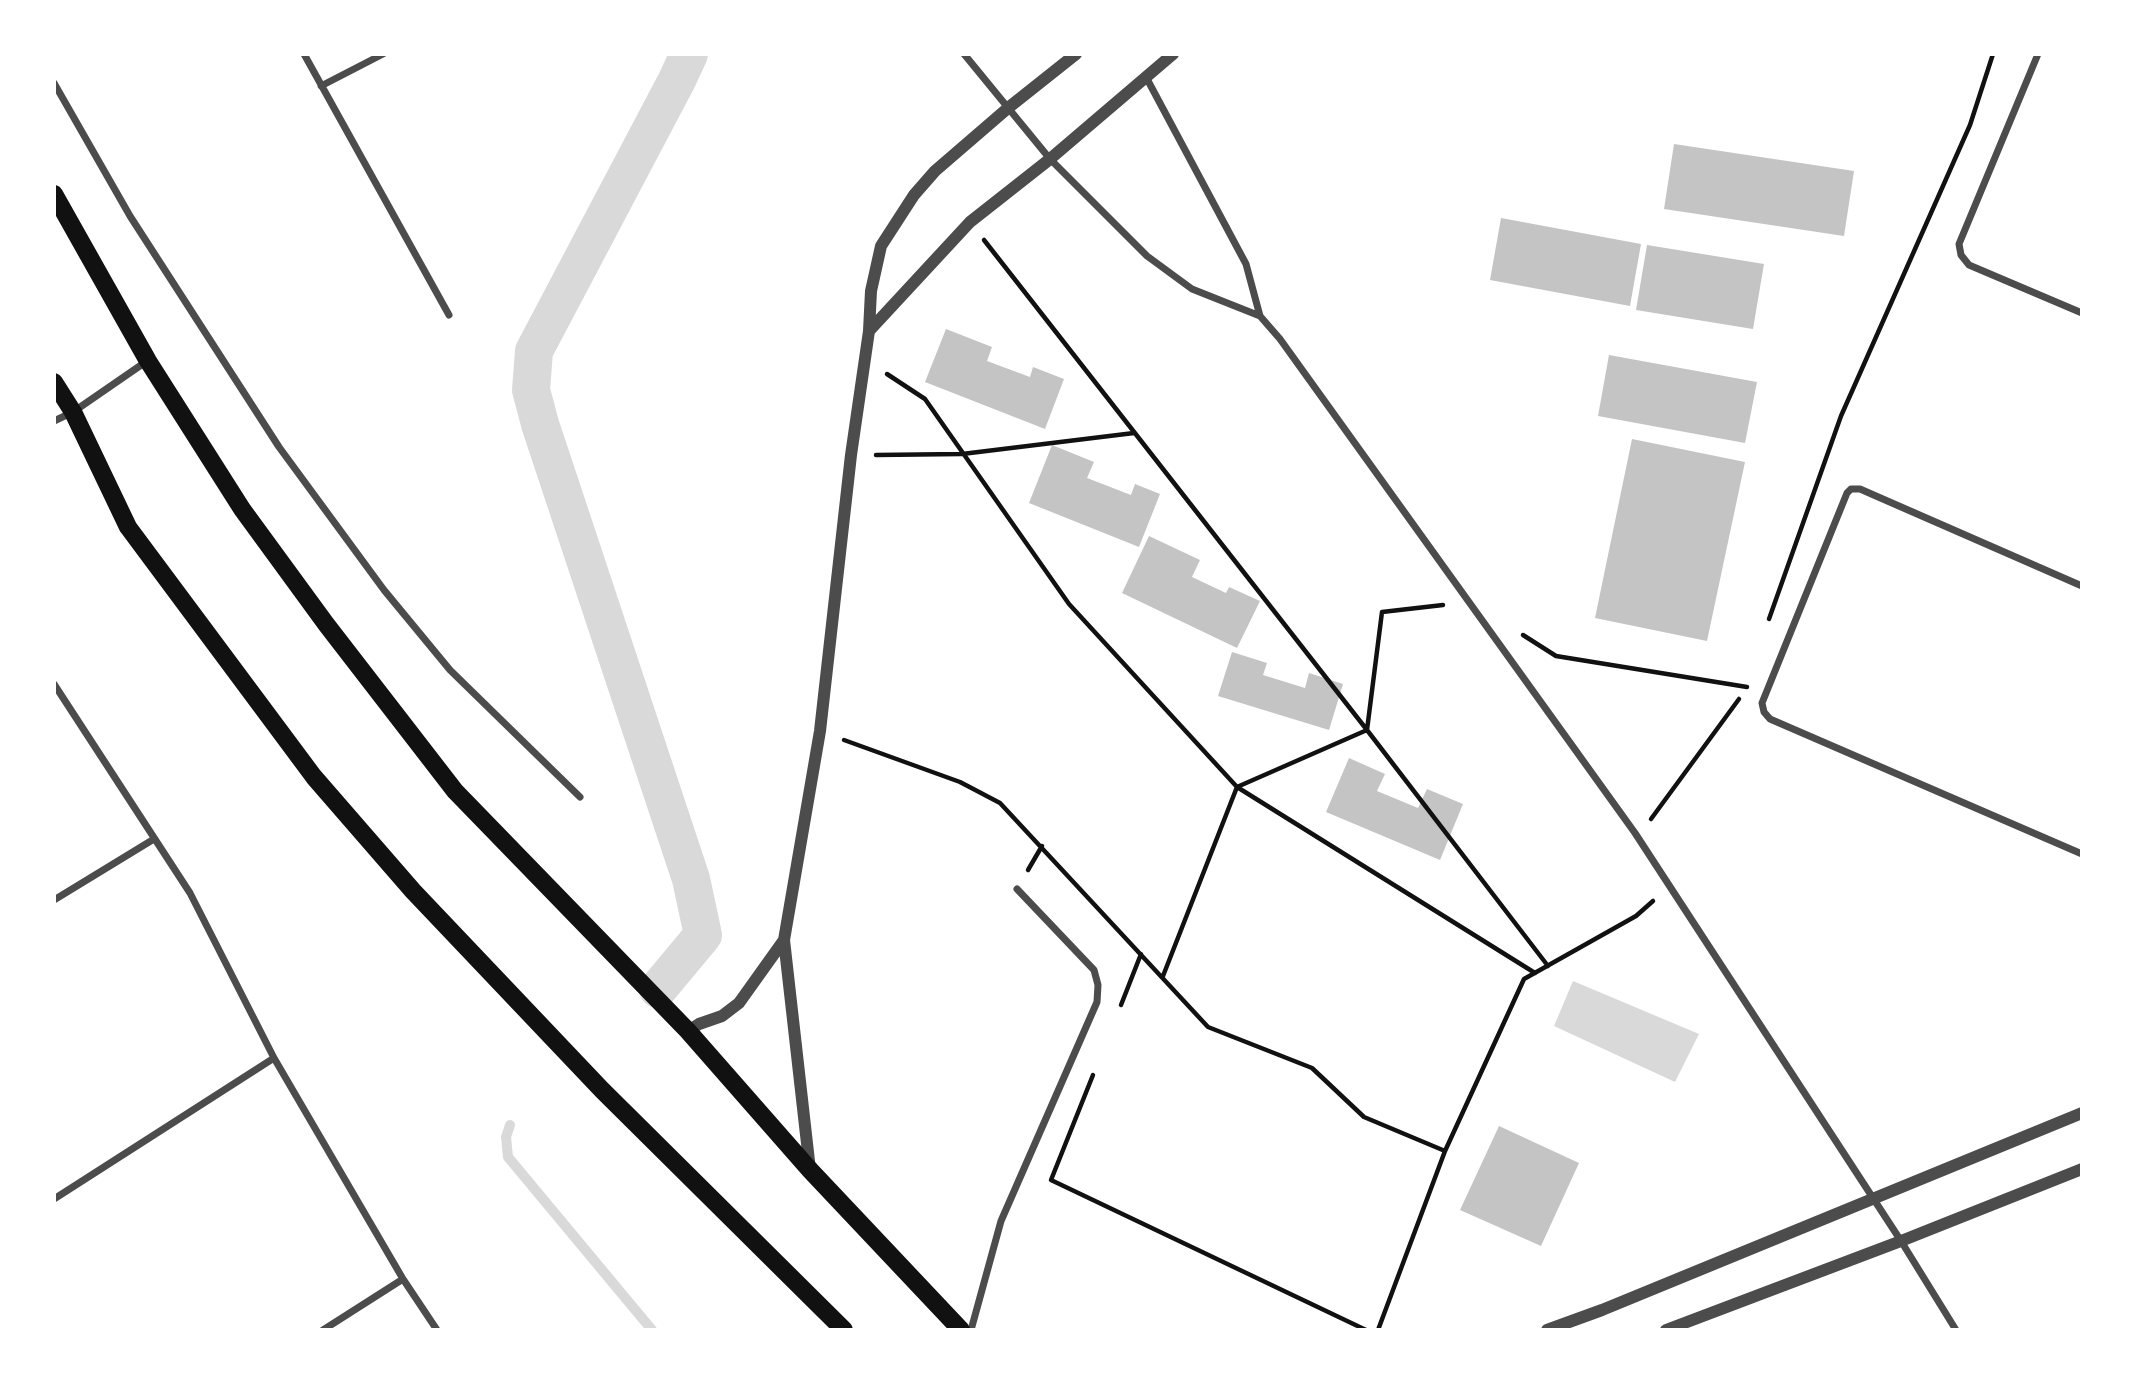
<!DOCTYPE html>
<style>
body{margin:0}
#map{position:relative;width:2136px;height:1384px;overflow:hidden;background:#fff;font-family:Figtree,sans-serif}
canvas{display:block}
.frame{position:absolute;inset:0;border:56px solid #fff;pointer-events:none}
</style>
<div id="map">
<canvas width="2136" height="1384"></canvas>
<div class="frame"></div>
</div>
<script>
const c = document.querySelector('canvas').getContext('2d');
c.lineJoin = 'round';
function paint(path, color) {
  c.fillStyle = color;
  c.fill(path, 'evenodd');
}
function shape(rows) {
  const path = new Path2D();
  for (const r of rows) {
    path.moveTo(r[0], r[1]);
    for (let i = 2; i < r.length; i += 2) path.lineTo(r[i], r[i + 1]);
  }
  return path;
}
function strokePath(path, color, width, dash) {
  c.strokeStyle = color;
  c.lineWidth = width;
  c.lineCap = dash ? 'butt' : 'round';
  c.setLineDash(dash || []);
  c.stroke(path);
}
const water = shape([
 [1573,981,1699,1034,1675,1082,1554,1026]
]);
const stream = shape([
 [510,1125,506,1137,508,1157,652,1330]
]);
const canal = shape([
 [658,989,703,935,691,879,540,424,531,390,534,351,677,80,689,54]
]);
const building = shape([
 [1674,144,1854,171,1844,236,1664,209],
 [1501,218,1641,244,1630,306,1490,280],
 [1647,245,1764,264,1753,329,1636,310],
 [946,329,992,347,987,361,1030,377,1033,367,1064,379,1045,429,925,382],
 [1609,355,1757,382,1745,443,1598,416],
 [1632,439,1745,462,1707,641,1595,618],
 [1052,445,1094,462,1087,478,1131,495,1135,484,1160,494,1139,547,1029,503],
 [1149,536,1200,560,1192,577,1226,593,1229,587,1260,601,1237,648,1122,593],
 [1232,652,1267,663,1263,675,1305,688,1309,673,1343,684,1329,730,1218,696],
 [1349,758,1385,774,1377,791,1418,808,1427,789,1463,804,1440,860,1326,812],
 [1499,1126,1579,1163,1541,1246,1460,1210]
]);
const path = shape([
 [984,240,1367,730,1548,966],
 [887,374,925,399,1069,604,1237,787,1535,973],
 [876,455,962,454,1134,433],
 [1769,619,1841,416,1970,125,1993,54],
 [1523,635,1556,656,1747,687],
 [844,740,960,782,1000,803,1208,1027,1312,1068,1364,1117,1445,1151],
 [1651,819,1739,699],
 [1028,870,1042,846],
 [1163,976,1237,787,1367,730,1382,612,1443,605],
 [1121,1005,1141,954],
 [1051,1180,1366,1330],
 [1051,1180,1093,1075],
 [1378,1330,1445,1151,1524,979,1636,916,1653,901]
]);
const minor = shape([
 [304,54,449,315],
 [964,54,1050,159,1147,256,1192,289,1260,316],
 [2038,54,1959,244,1961,255,1969,265,2082,313],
 [1146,77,1246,264,1260,316,1280,339,1635,833,1901,1241,1956,1330],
 [54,83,130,216,279,447,384,590,450,670,580,797],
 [321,86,383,54],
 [54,421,73,412,147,361],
 [2082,586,1860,489,1851,489,1847,493,1762,703,1764,712,1770,719,2082,854],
 [54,684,190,893,274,1058,403,1279,437,1330],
 [54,900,154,839],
 [54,1199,274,1058],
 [323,1330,403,1279],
 [971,1330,1001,1221,1097,1002,1098,985,1094,970,1017,889]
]);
const tertiary = shape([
 [869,331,970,222,1050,159,1173,54],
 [688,1031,699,1024,722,1016,739,1003,784,940],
 [810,1170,784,940,820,731,851,455,869,331,871,291,881,246,914,195,935,171,1008,108,1076,54],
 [1547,1330,1602,1310,2082,1113],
 [1666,1330,1901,1241,2082,1169]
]);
const primary = shape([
 [54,194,148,361,242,509,326,624,455,791,688,1031,810,1170,961,1330],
 [54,382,73,412,128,527,314,777,413,891,602,1090,844,1330]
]);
paint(water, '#d9d9d9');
strokePath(stream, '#d9d9d9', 10);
strokePath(canal, '#d9d9d9', 38);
paint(building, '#c4c4c4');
strokePath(path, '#111', 4.5);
strokePath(minor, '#4c4c4c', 7);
strokePath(tertiary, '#4c4c4c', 12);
strokePath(primary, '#111', 18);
</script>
